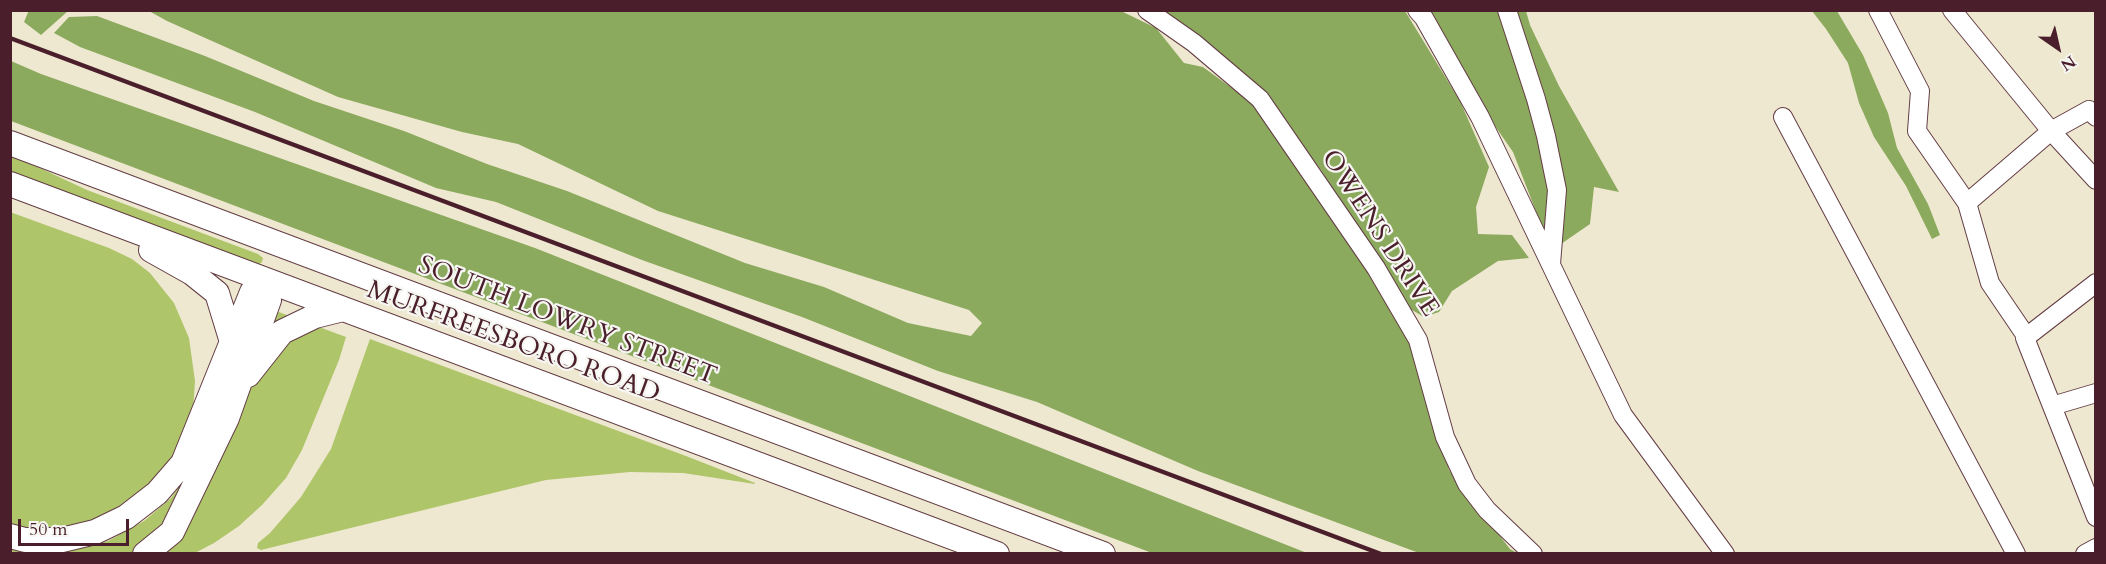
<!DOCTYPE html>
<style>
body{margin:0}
#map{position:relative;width:2106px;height:564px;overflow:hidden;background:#efe8d1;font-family:Cardo,serif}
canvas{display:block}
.frame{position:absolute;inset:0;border:12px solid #4a1f2b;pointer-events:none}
.north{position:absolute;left:2028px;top:18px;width:60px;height:60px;-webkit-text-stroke:4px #f6f6f2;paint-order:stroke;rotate:146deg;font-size:16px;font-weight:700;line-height:24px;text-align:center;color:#4a1f2b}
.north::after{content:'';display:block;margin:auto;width:21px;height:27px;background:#4a1f2b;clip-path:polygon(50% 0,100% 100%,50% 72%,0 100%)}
.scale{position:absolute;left:18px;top:519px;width:111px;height:27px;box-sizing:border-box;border:3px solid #4a1f2b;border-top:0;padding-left:8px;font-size:18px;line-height:21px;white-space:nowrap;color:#4a1f2b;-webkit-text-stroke:4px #f6f6f2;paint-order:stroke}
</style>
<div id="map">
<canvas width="2106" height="564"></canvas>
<div class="frame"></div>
<div class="north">N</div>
<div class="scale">50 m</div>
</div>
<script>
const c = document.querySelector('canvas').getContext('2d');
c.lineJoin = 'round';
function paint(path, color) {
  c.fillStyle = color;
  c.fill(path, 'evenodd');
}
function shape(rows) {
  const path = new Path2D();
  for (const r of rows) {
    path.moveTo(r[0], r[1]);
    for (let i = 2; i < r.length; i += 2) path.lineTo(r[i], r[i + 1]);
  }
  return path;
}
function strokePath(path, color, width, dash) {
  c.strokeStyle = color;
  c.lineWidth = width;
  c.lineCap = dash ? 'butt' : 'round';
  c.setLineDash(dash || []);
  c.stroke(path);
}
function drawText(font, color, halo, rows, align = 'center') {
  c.font = font + ' Cardo,serif';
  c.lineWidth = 4.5;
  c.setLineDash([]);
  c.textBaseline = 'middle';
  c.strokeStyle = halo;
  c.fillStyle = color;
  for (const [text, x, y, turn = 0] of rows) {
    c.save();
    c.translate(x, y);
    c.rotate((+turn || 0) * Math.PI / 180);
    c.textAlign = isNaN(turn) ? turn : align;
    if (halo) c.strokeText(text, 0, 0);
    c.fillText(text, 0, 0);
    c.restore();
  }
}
const green = shape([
 [10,154,87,190,258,254,263,258,262,262,256,267,11,175],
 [10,212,109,248,132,259,150,273,174,303,189,338,195,381,193,412,166,473,119,514,61,533,11,529],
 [260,305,346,337,339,360,302,450,286,478,262,505,239,526,214,543,193,554,11,554,10,550,63,552,108,541,144,521,171,498,192,469],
 [370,339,686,456,755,483,755,484,683,473,630,472,546,480,261,550,257,548,258,543,270,533,301,497,331,449]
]);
const forest = shape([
 [29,10,68,10,68,11,41,35,24,22],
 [149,11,1121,11,1156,28,1184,63,1203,67,1258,107,1381,288,1415,351,1449,470,1510,549,1517,553,1419,553,1198,471,1037,402,938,371,802,317,642,260,496,202,436,188,255,112,80,47,54,33,69,17,97,16,205,56,314,101,404,131,487,164,567,191,745,263,824,287,908,323,971,336,982,323,969,310,658,211,518,144,462,132,338,97,167,21],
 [1156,11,1405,11,1460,101,1489,167,1476,207,1478,234,1512,235,1529,258,1498,261,1452,291,1439,312,1424,317,1405,306,1321,170,1261,95],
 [1423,11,1526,11,1530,25,1559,86,1619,192,1594,187,1590,224,1561,244,1542,227,1513,152,1475,97],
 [1812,11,1837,11,1863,55,1888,113,1897,148,1928,204,1940,235,1932,239,1906,186,1874,137,1859,103,1848,63,1826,29],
 [11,61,41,74,535,248,1307,553,1152,553,11,121]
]);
const minor = shape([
 [1147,10,1194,43,1260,99,1376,268,1418,340,1445,437,1467,484,1487,510,1533,554],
 [1417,10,1424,18,1480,117,1623,415,1725,554],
 [1507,10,1536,99,1546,136,1557,190,1551,264],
 [1878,10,1920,91,1917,131,1967,203,2051,131,2089,110,2096,117],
 [1952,10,2051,131,2096,180],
 [1783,117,2016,554],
 [1967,203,1990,283,2026,336],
 [2096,283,2025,338,2096,517],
 [2052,406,2096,393],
 [2085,554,2096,548]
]);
const major = shape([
 [10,143,1103,554],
 [10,184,997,554],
 [151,250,192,273,217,293,232,342],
 [248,375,282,332,315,316,343,309],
 [10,536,25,540,62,540,95,532,126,517,157,493,183,463,252,292,261,291],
 [145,554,172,532,227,418,269,300,261,291]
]);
const rail = shape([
 [10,38,1381,554]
]);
const streetNames = [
 ["OWENS DRIVE",1379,234,57],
 ["SOUTH LOWRY STREET",567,322,21],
 ["MURFREESBORO ROAD",513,343,20]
];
paint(green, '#afc569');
paint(forest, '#8baa5d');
strokePath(minor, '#633d44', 20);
strokePath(major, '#633d44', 26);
strokePath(minor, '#fff', 18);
strokePath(major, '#fff', 24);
strokePath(rail, '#4a1f2b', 4.5);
drawText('26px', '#4a1f2b', '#f6f6f2', streetNames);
</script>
